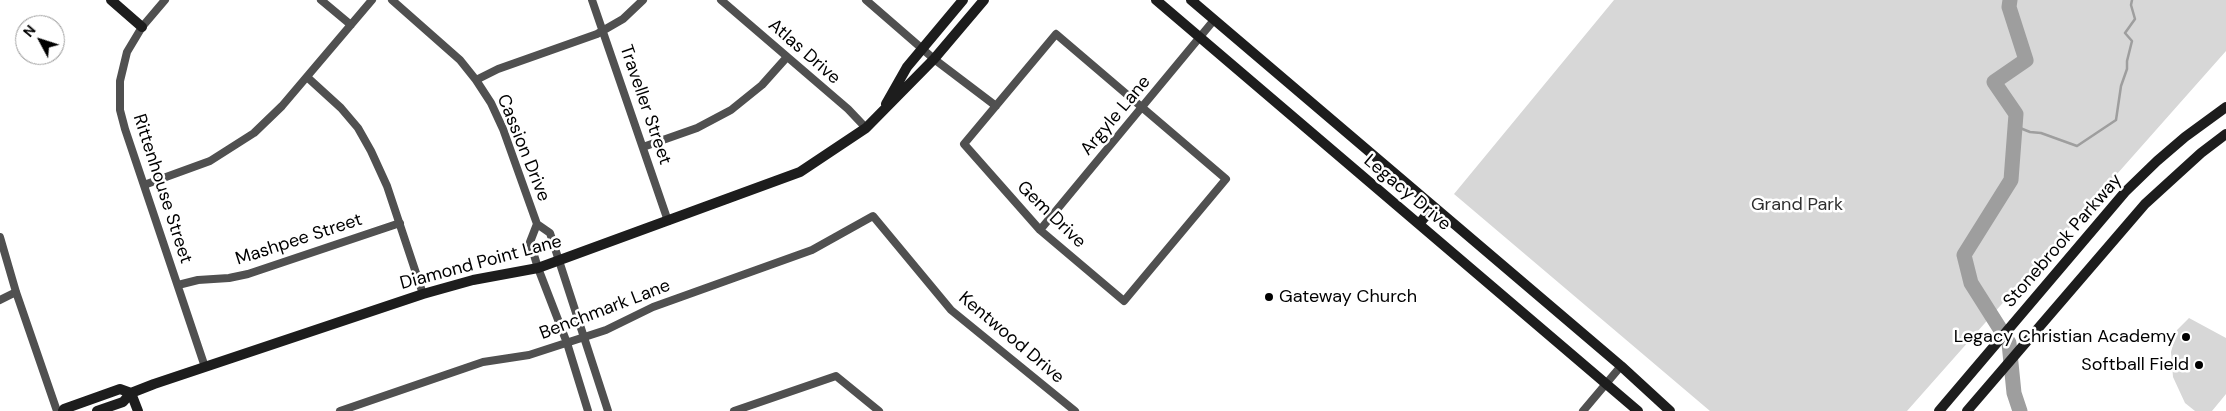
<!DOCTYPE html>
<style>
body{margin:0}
#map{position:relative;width:2226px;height:411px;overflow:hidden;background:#fff;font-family:"DM Sans",sans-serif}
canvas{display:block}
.north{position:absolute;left:15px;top:15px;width:50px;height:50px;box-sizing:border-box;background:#fff;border:1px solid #999;border-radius:50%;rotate:310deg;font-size:14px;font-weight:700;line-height:20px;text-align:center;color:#000}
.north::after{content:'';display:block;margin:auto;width:18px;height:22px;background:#000;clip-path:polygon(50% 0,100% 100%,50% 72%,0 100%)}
</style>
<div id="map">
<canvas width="2226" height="411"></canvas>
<div class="north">N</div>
</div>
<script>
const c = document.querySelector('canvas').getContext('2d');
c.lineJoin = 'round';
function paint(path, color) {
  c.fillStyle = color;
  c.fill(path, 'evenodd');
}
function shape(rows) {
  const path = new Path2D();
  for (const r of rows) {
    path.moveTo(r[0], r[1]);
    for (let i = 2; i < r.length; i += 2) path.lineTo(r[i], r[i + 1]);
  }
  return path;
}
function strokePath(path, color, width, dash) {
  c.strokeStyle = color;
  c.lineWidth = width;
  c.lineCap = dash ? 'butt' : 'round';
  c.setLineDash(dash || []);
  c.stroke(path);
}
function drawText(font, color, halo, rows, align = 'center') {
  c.font = font + ' "DM Sans",sans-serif';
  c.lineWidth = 5;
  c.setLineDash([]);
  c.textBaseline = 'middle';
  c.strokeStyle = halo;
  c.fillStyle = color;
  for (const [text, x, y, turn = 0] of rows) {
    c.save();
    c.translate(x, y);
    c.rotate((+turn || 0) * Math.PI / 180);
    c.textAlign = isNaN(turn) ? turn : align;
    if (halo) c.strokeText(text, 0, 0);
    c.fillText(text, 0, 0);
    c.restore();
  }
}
const green = shape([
 [1614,0,2226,0,2226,51,1907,411,1710,411,1454,194],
 [2189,318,2226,338,2226,394,2212,411,2195,411,2185,403,2173,377,2171,352,2177,330]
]);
const stream = shape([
 [2015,126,2030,132,2041,133,2077,146,2116,120,2121,86,2127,69,2127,61,2132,41,2125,33,2135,19,2131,5,2132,0]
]);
const river = shape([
 [2010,0,2009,7,2026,60,1994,82,2016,114,2011,180,1964,255,1971,283,2009,343,2014,393,2020,411]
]);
const street = shape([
 [165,0,142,27,127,52,120,81,120,110,125,129,205,367],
 [321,0,351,25],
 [392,0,460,60,476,80,491,103,503,129,537,224,550,233,608,411],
 [592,0,668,221],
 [721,0,848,109,866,128],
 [866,0,934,59,996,106],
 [1056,34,1226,179,1124,301,1040,230,964,144,1056,34],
 [307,77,341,108,358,128,371,151,387,186,423,294],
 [476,80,498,69,597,34,623,19,643,0],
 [643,147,697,128,731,110,762,85,787,57],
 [144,185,210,161,254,133,282,106,372,0],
 [537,224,530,242,538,268,567,343,588,411],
 [1040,230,1214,20],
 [0,237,16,292,57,411],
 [178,285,198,280,229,278,248,274,400,223],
 [0,300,16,292],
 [340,411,483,362,529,355,606,330,653,307,812,250,873,216,951,310,1075,411],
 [734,411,836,376,879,411],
 [1583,411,1621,366]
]);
const secondary = shape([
 [111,0,142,27],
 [1156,0,1638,411],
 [1191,0,1621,366,1670,411],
 [886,104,907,67,963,0],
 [1419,224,1433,207],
 [131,393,138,411],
 [63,411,64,409,120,389,131,393],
 [97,411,123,402,131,393,154,384,423,294,473,280,538,268,800,172,866,128,934,59,984,0],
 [1939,411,2125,192,2157,161,2185,137,2226,107],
 [1967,411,2145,204,2201,153,2226,134]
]);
const markers = [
 [1269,297,5,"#000"],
 [2186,337,5,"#000"],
 [2199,365,5,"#000"]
];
const streetNames = [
 ["Atlas Drive",804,52,41],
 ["Traveller Street",645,105,71],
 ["Argyle Lane",1116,116,-50],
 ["Cassion Drive",523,148,68],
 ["Rittenhouse Street",162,189,72],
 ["Legacy Drive",1407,193,40],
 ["Gem Drive",1051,215,44],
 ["Mashpee Street",299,240,-18],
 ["Stonebrook Parkway",2063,241,-49],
 ["Diamond Point Lane",481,263,-15],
 ["Benchmark Lane",605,310,-21],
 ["Kentwood Drive",1011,338,40]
];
const parkNames = [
 ["Grand Park",1797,205]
];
const poiNames = [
 ["Gateway Church",1279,297,"left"],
 ["Legacy Christian Academy",2176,337],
 ["Softball Field",2189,365]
];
paint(green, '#d7d7d7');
strokePath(stream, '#9e9e9e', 2.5);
strokePath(river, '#9e9e9e', 15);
strokePath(street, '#505050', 8);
strokePath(secondary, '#1d1d1d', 10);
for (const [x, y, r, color] of markers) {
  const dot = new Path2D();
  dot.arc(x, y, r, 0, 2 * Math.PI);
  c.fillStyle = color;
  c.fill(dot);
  strokePath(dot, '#fff', 2);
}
drawText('18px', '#000', '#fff', streetNames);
drawText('18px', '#2e2e2e', '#fff', parkNames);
drawText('18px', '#000', '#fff', poiNames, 'right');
</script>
